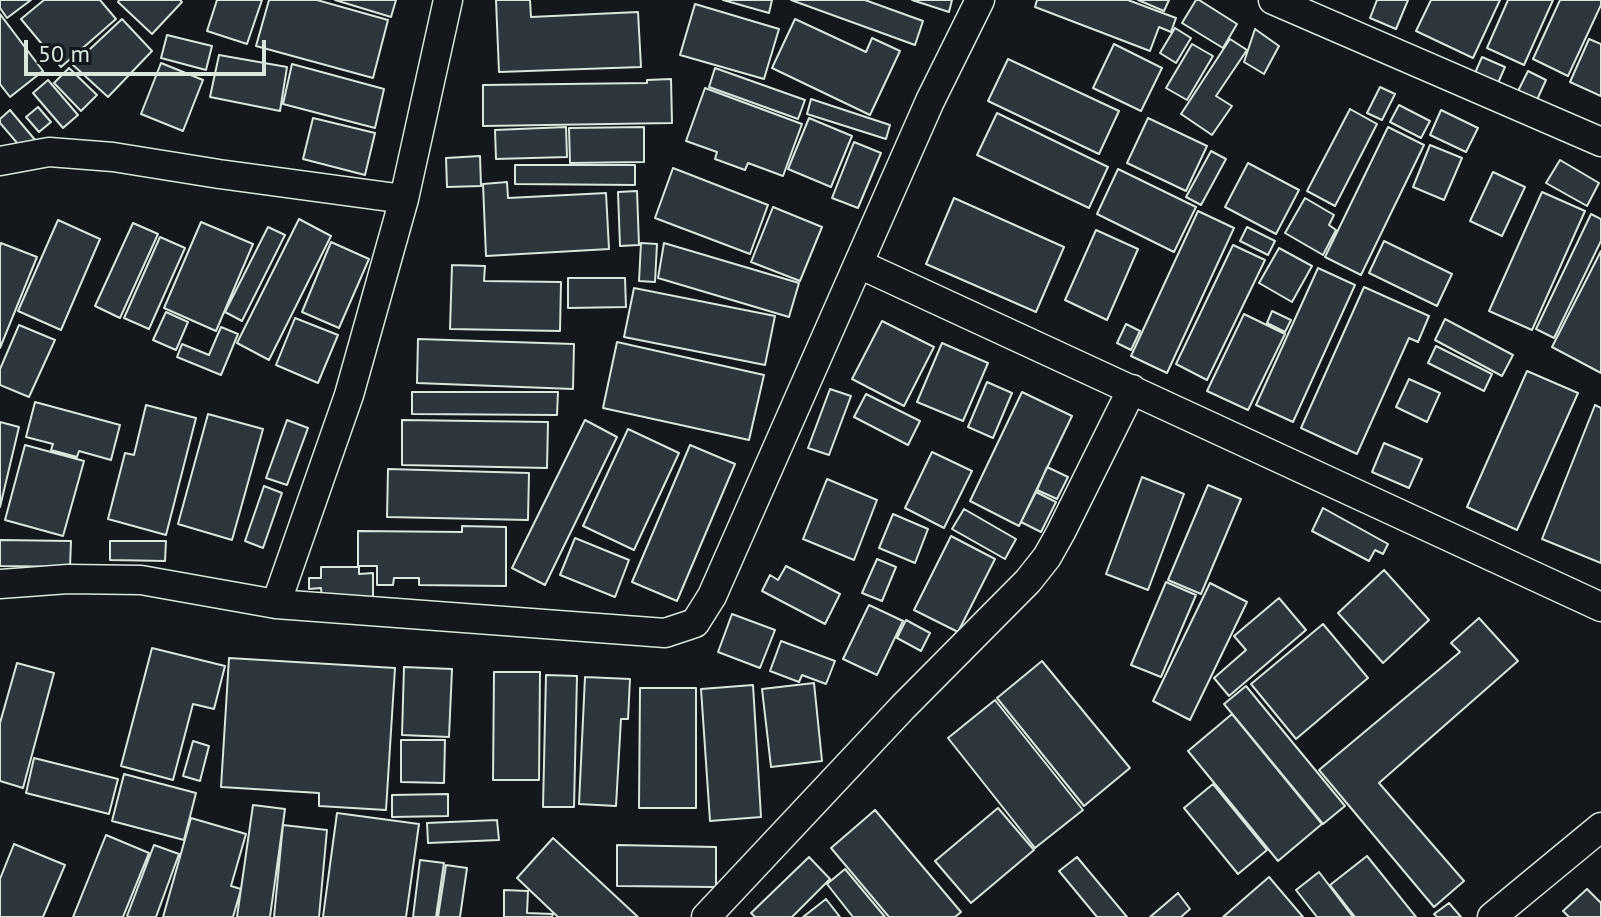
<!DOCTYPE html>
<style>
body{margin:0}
#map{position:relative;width:1601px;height:917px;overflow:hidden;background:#14181c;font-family:"PT Sans",sans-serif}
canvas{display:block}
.scale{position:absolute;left:24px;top:40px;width:242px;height:36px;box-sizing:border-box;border:4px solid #d8e6dc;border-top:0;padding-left:10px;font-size:24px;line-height:28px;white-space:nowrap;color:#d8e6dc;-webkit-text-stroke:6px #14181c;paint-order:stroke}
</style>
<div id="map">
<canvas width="1601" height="917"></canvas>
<div class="scale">50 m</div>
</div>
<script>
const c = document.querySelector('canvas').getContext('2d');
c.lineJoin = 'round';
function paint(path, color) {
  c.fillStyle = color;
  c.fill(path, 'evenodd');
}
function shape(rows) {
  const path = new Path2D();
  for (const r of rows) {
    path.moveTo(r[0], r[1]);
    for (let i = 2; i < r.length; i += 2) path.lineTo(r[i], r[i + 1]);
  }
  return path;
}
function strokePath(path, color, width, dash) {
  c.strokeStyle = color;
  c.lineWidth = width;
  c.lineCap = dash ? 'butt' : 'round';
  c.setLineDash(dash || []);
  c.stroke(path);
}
const building = shape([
 [0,0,31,0,7,18,0,8,0,0],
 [44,0,100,0,116,19,61,67,21,19,44,0],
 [119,0,180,0,182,2,152,34,118,2,119,0],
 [217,0,262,0,247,44,207,31,217,0],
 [269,0,317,0,388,20,373,78,256,46,269,0],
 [335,0,396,0,391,17,335,0],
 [496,0,530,0,531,17,638,12,641,67,499,72,496,0],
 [723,0,772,0,769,13,723,0],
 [791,0,865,0,923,21,915,45,791,0],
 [912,0,952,0,949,12,912,0],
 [1037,0,1128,0,1176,18,1171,32,1159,27,1150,51,1035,7,1037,0],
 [1138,0,1169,0,1164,11,1138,0],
 [1196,0,1199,0,1237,24,1223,48,1182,23,1196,0],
 [1377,0,1408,0,1396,29,1370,18,1377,0],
 [1431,0,1500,0,1473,58,1416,31,1431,0],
 [1508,0,1553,0,1524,65,1487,48,1508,0],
 [1560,0,1601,0,1601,5,1568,76,1533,59,1560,0],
 [695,4,779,29,764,79,680,55,695,4],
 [0,14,43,71,10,97,0,84,0,14],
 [122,19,152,51,108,97,73,65,122,19],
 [795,19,866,52,872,38,900,51,870,115,772,68,795,19],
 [1175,28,1191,38,1176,63,1160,53,1175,28],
 [1255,29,1279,46,1264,74,1244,62,1255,29],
 [167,35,212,46,206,70,161,58,167,35],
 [1230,39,1247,50,1216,96,1232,106,1212,135,1181,114,1230,39],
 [1589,39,1601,44,1601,96,1570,82,1589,39],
 [1114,44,1162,68,1141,111,1093,88,1114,44],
 [1192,44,1213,56,1187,100,1166,88,1192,44],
 [219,55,287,67,280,111,210,97,219,55],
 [1482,57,1505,67,1498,83,1475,73,1482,57],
 [1008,59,1119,111,1099,154,988,101,1008,59],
 [161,63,203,80,183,131,141,114,161,63],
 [292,64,384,89,375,128,283,104,292,64],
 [69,68,97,95,81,111,54,83,69,68],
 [715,68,805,100,798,119,709,87,715,68],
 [1528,71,1546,80,1536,102,1517,93,1528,71],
 [671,79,672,123,483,126,483,85,647,83,647,80,671,79],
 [48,80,78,115,63,128,33,93,48,80],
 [1380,87,1395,94,1382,120,1367,113,1380,87],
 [705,88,802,124,783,176,748,163,745,170,715,159,717,152,686,141,705,88],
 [811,99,890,125,886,139,807,114,811,99],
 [1399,105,1430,121,1421,138,1390,122,1399,105],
 [38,107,51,122,39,132,26,117,38,107],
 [1350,109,1377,124,1335,206,1307,191,1350,109],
 [10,110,36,141,24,151,0,123,0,119,10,110],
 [1441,110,1478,128,1466,152,1430,135,1441,110],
 [997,113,1108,167,1089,208,977,155,997,113],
 [313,118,375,133,365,175,303,159,313,118],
 [809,118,852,136,831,187,788,169,809,118],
 [1148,118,1207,146,1186,191,1127,163,1148,118],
 [566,127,567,157,496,159,495,130,566,127],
 [644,127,644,162,570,163,569,128,644,127],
 [1388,127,1424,145,1361,275,1325,257,1388,127],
 [854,142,881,153,858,208,832,198,854,142],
 [1430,145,1462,158,1444,200,1413,187,1430,145],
 [1211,151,1226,159,1201,205,1186,197,1211,151],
 [480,156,481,186,447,187,446,158,480,156],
 [1560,160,1599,183,1587,206,1546,183,1560,160],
 [1248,163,1299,190,1276,234,1225,207,1248,163],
 [515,165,635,165,635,185,515,184,515,165],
 [673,168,768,205,750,254,655,218,673,168],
 [1118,169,1196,207,1174,252,1097,214,1118,169],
 [1493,172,1525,187,1502,236,1470,221,1493,172],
 [507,182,508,198,606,193,609,249,486,256,483,184,507,182],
 [637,191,639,245,620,246,618,192,637,191],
 [1542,192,1585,211,1532,330,1489,311,1542,192],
 [954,198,1064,247,1036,312,926,264,954,198],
 [1305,198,1334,215,1329,225,1336,230,1323,255,1285,233,1305,198],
 [773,207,822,227,800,281,751,262,773,207],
 [1198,211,1234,228,1167,373,1131,356,1198,211],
 [1591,214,1601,219,1601,241,1554,338,1536,329,1591,214],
 [299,219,331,236,269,360,237,343,299,219],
 [58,220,100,239,61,330,18,311,58,220],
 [201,222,253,244,216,331,164,308,201,222],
 [133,223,158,234,120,318,95,306,133,223],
 [268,227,285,235,242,321,225,312,268,227],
 [1247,227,1275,241,1268,255,1240,241,1247,227],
 [1096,230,1138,249,1107,320,1065,300,1096,230],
 [160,237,185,248,149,329,124,318,160,237],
 [1384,241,1452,274,1437,306,1369,273,1384,241],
 [331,242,369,259,339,328,302,312,331,242],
 [1,243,37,257,0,348,0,247,1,243],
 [641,243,657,244,655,282,639,281,641,243],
 [664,243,799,283,789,317,658,278,664,243],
 [1233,245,1265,260,1207,380,1176,364,1233,245],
 [1279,248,1312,266,1292,302,1259,283,1279,248],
 [1601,251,1601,373,1552,347,1601,251],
 [452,265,485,266,484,281,561,282,560,331,450,329,452,265],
 [1318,268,1355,285,1293,422,1256,405,1318,268],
 [568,278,625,278,626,307,568,308,568,278],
 [1364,287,1429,316,1418,342,1409,338,1357,454,1301,428,1364,287],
 [634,288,775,316,765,365,624,337,634,288],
 [1272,311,1291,320,1285,332,1267,323,1272,311],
 [166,312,188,322,176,350,153,340,166,312],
 [1244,314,1285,334,1248,410,1207,391,1244,314],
 [295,318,338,335,318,383,276,365,295,318],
 [1445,319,1513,355,1502,376,1435,340,1445,319],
 [882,321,934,347,904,406,852,379,882,321],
 [1126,324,1140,331,1131,350,1117,343,1126,324],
 [19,325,55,340,29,397,0,385,0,369,19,325],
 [221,327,238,334,221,375,177,357,182,344,209,355,221,327],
 [418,339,574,344,573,389,417,383,418,339],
 [617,342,764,375,749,440,603,408,617,342],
 [942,343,988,363,963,421,917,402,942,343],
 [1436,346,1492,374,1484,391,1428,363,1436,346],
 [1527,371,1578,393,1517,530,1467,507,1527,371],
 [1409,379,1440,393,1427,422,1396,407,1409,379],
 [987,382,1012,393,993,438,968,427,987,382],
 [830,389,851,396,829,455,808,448,830,389],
 [412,392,558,392,557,415,412,414,412,392],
 [1022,392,1072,416,1019,526,970,501,1022,392],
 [866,394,920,421,908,445,854,417,866,394],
 [35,402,120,425,111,460,79,451,77,457,51,450,53,444,26,437,35,402],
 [146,405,196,418,166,535,108,519,125,453,134,455,146,405],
 [1595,405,1601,408,1601,563,1542,539,1595,405],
 [208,414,263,429,232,540,178,524,208,414],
 [287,420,308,428,287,485,266,478,287,420],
 [402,420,548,422,547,468,402,465,402,420],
 [585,420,617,437,545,585,512,568,585,420],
 [0,422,19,427,0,507,0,422],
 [628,429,679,453,634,550,583,526,628,429],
 [1384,443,1422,459,1409,488,1372,472,1384,443],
 [25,445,84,461,63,536,5,520,25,445],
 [690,445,735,464,677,601,632,582,690,445],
 [932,452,972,471,944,528,905,508,932,452],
 [1047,467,1068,477,1057,499,1037,490,1047,467],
 [388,469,529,473,528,520,387,517,388,469],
 [1142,477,1184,494,1148,590,1106,574,1142,477],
 [827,479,877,500,854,560,803,539,827,479],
 [1208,485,1241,499,1201,594,1168,580,1208,485],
 [264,486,282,493,263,548,245,541,264,486],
 [1036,492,1056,502,1041,532,1021,522,1036,492],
 [1323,508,1388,544,1383,554,1375,550,1369,561,1312,531,1323,508],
 [964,509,1016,539,1005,559,952,529,964,509],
 [893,514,928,529,915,563,879,548,893,514],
 [462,526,506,527,506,586,419,585,419,578,394,578,393,585,377,585,377,566,358,566,358,531,462,532,462,526],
 [951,536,995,559,958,632,914,610,951,536],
 [575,538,629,560,615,597,560,575,575,538],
 [0,540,71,541,70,567,0,566,0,540],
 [110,541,166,541,165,561,110,560,110,541],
 [877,559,896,567,882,601,862,593,877,559],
 [786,566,840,594,825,624,762,591,770,575,778,580,786,566],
 [321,567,359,567,359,574,373,573,373,597,322,598,321,588,309,589,309,578,321,578,321,567],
 [1384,570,1429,620,1383,663,1338,613,1384,570],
 [1166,582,1196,595,1161,677,1131,665,1166,582],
 [1210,583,1247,602,1190,720,1153,701,1210,583],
 [1279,598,1306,630,1229,696,1214,678,1246,650,1234,636,1279,598],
 [869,605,903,621,877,675,843,659,869,605],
 [732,614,775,630,760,668,718,652,732,614],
 [1479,618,1518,661,1379,783,1464,881,1434,907,1319,770,1460,652,1451,643,1479,618],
 [906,620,930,633,921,651,897,638,906,620],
 [1323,624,1368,678,1296,739,1251,684,1323,624],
 [781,641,835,661,826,684,802,675,799,682,770,671,781,641],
 [152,648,225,666,214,709,193,704,173,780,121,766,152,648],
 [229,658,395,668,386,810,319,806,319,793,221,787,229,658],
 [1042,661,1130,768,1084,806,997,698,1042,661],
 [17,663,54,673,23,788,0,781,0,723,17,663],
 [404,667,452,669,449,737,402,735,404,667],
 [494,672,540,672,539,780,493,780,494,672],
 [546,675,577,676,574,807,543,807,546,675],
 [585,677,630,679,628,719,621,719,616,806,579,804,585,677],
 [814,683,822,761,771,767,762,689,814,683],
 [753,685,761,817,710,821,701,689,753,685],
 [1246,686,1345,806,1323,824,1224,704,1246,686],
 [640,688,696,688,696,808,639,808,640,688],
 [995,700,1083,810,1035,848,948,738,995,700],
 [1232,714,1322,824,1278,861,1188,751,1232,714],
 [401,740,445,740,444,783,401,782,401,740],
 [193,741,209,746,200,781,183,776,193,741],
 [34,758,118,779,109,814,26,793,34,758],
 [124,774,196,793,184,840,112,821,124,774],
 [1213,784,1267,850,1238,874,1184,808,1213,784],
 [448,794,448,816,392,817,392,795,448,794],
 [253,805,285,809,270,917,237,917,253,805],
 [998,808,1034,850,971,903,935,861,998,808],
 [875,810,961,912,955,917,889,917,831,848,875,810],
 [337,813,419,824,406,917,323,917,337,813],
 [191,818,246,834,231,886,241,889,233,917,163,917,191,818],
 [497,820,499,840,428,843,427,823,497,820],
 [283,825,327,830,319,917,274,917,283,825],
 [106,835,149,853,123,917,73,917,106,835],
 [553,838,638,917,558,917,517,878,553,838],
 [14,844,65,865,43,917,0,917,0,879,14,844],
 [154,845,179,854,156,917,131,917,127,916,154,845],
 [617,845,716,847,716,887,617,886,617,845],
 [1367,856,1416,917,1355,917,1330,885,1367,856],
 [809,857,830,879,792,917,755,917,751,913,809,857],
 [1077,857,1127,917,1097,917,1059,871,1077,857],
 [420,860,444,863,436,917,413,917,420,860],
 [446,865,467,868,460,917,438,917,446,865],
 [845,869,885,917,853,917,827,884,845,869],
 [1319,872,1353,917,1317,917,1296,890,1319,872],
 [1269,877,1303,917,1223,917,1269,877],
 [1587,889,1601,903,1601,917,1569,917,1563,911,1587,889],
 [504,890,528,891,527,913,553,914,552,917,504,917,504,890],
 [1178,893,1190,909,1181,917,1150,917,1178,893],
 [826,899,840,917,803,917,826,899],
 [1449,903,1461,917,1437,917,1434,914,1449,903]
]);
const street = shape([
 [1273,0,1601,142],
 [0,161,49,152,113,157,219,174,404,199],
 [859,264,1601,607],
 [0,584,68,579,141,580,276,604,665,633,695,623,712,596,930,101,980,0],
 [276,604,349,395,404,199,448,0],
 [706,917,903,707,1028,581,1047,557,1061,532,1132,389],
 [1492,917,1601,827]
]);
paint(building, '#2c363c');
strokePath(building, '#d8e6dc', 2);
strokePath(street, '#d8e6dc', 31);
strokePath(street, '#14181c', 28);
</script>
